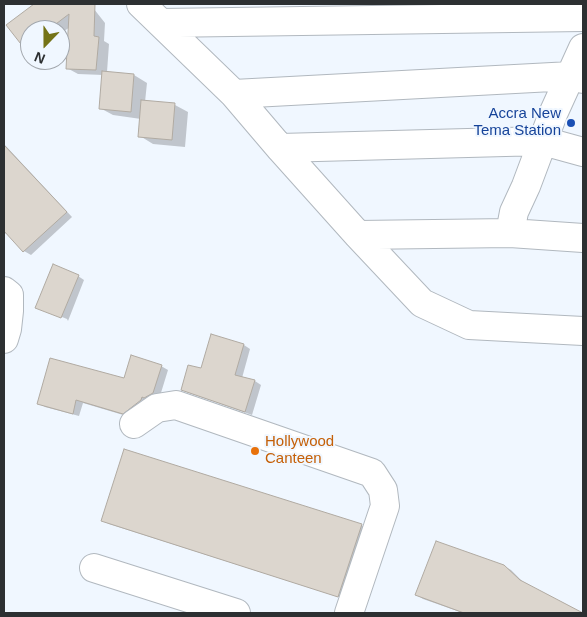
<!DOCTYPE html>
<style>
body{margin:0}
#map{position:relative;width:587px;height:617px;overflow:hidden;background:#f0f7ff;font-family:Arial,sans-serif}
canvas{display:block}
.frame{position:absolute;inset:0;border:5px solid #2d3032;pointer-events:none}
.north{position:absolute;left:20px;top:20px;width:50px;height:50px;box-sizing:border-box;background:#f0f7ff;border:1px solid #a2a7ad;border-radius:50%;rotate:202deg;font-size:14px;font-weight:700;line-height:20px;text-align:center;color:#2d3032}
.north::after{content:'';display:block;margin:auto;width:18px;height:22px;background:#747317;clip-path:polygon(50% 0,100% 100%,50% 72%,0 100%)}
</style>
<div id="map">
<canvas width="587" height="617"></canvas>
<div class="frame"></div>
<div class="north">N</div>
</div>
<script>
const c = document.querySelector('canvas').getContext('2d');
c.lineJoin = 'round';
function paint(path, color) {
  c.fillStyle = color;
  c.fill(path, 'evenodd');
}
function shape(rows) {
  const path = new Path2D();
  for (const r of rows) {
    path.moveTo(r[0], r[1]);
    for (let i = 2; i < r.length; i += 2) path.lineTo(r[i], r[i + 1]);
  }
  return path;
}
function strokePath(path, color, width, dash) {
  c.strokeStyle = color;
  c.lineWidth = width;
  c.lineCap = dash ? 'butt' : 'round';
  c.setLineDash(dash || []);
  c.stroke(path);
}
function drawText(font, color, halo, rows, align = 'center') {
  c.font = font + ' Arial,sans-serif';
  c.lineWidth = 4;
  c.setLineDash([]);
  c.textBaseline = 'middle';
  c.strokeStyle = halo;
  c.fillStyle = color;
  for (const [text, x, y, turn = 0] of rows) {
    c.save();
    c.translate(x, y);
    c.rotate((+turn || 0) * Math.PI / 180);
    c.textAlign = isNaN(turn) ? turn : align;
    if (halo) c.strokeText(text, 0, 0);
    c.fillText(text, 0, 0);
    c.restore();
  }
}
const shadow = shape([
 [36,4,90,4,105,23,104,41,109,44,107,72,134,75,147,83,145,102,175,105,188,112,185,147,153,144,140,136,141,119,113,115,100,108,103,75,78,74,67,68,70,27,60,34,60,30,30,30,30,51,24,47,8,26],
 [4,144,72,217,31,255,24,251,7,232,4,235],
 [78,276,84,280,68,321,67,319,42,309],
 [212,336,244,345,250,349,242,378,255,381,261,385,252,415,189,393,182,390,202,370],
 [161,366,168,370,160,396,130,417,83,403,79,416,45,407,39,403,125,380],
 [103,521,361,525,368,529,345,599,109,524],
 [504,566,511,570,551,610,560,613,463,613,423,599,417,595]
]);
const building = shape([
 [34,4,95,4,94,36,99,37,96,70,66,69,69,14,48,30,30,30,30,44,24,48,6,25,34,4],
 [102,71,134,74,131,112,99,109,102,71],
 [141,100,175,103,172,140,138,137,141,100],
 [4,145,67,212,23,252,4,231,4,145],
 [53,264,79,275,61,318,35,308,53,264],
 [211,334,244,344,235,375,255,380,245,412,181,390,188,365,201,368,211,334],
 [131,355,162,365,153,393,144,398,142,397,141,400,123,414,76,400,73,414,37,404,50,358,124,378,131,355],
 [124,449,362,524,338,597,101,521,124,449],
 [436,541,504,565,520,580,583,613,464,613,415,595,436,541]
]);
const minor = shape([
 [141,4,234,94,280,148,358,235,422,303,469,325,583,331],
 [161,23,583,17],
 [234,94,571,76,583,79],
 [280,148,543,141,583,152],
 [510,233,583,238],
 [358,235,510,233,514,212,526,186,553,114,583,48],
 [4,291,9,295,9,311,7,329,4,339],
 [134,424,157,408,176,405,372,473,383,490,385,506,349,613],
 [94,568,236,613]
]);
const markers = [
 [571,123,5,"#1a4fb4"],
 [255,451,5,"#e8710a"]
];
const transitNames = [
 ["Accra New",561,114],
 ["Tema Station",561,131]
];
const foodNames = [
 ["Hollywood",265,442],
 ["Canteen",265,459]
];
paint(shadow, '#0003');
paint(building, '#dcd6ce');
strokePath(building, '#b0aaa2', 1);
strokePath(minor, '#b1b8bf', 30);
strokePath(minor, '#fff', 28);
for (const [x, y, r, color] of markers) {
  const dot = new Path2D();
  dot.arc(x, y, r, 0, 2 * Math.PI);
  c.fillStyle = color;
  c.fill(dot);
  strokePath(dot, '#f0f7ff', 2);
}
drawText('15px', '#164399', '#f0f7ff', transitNames, 'right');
drawText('15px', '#c56008', '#f0f7ff', foodNames, 'left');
</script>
